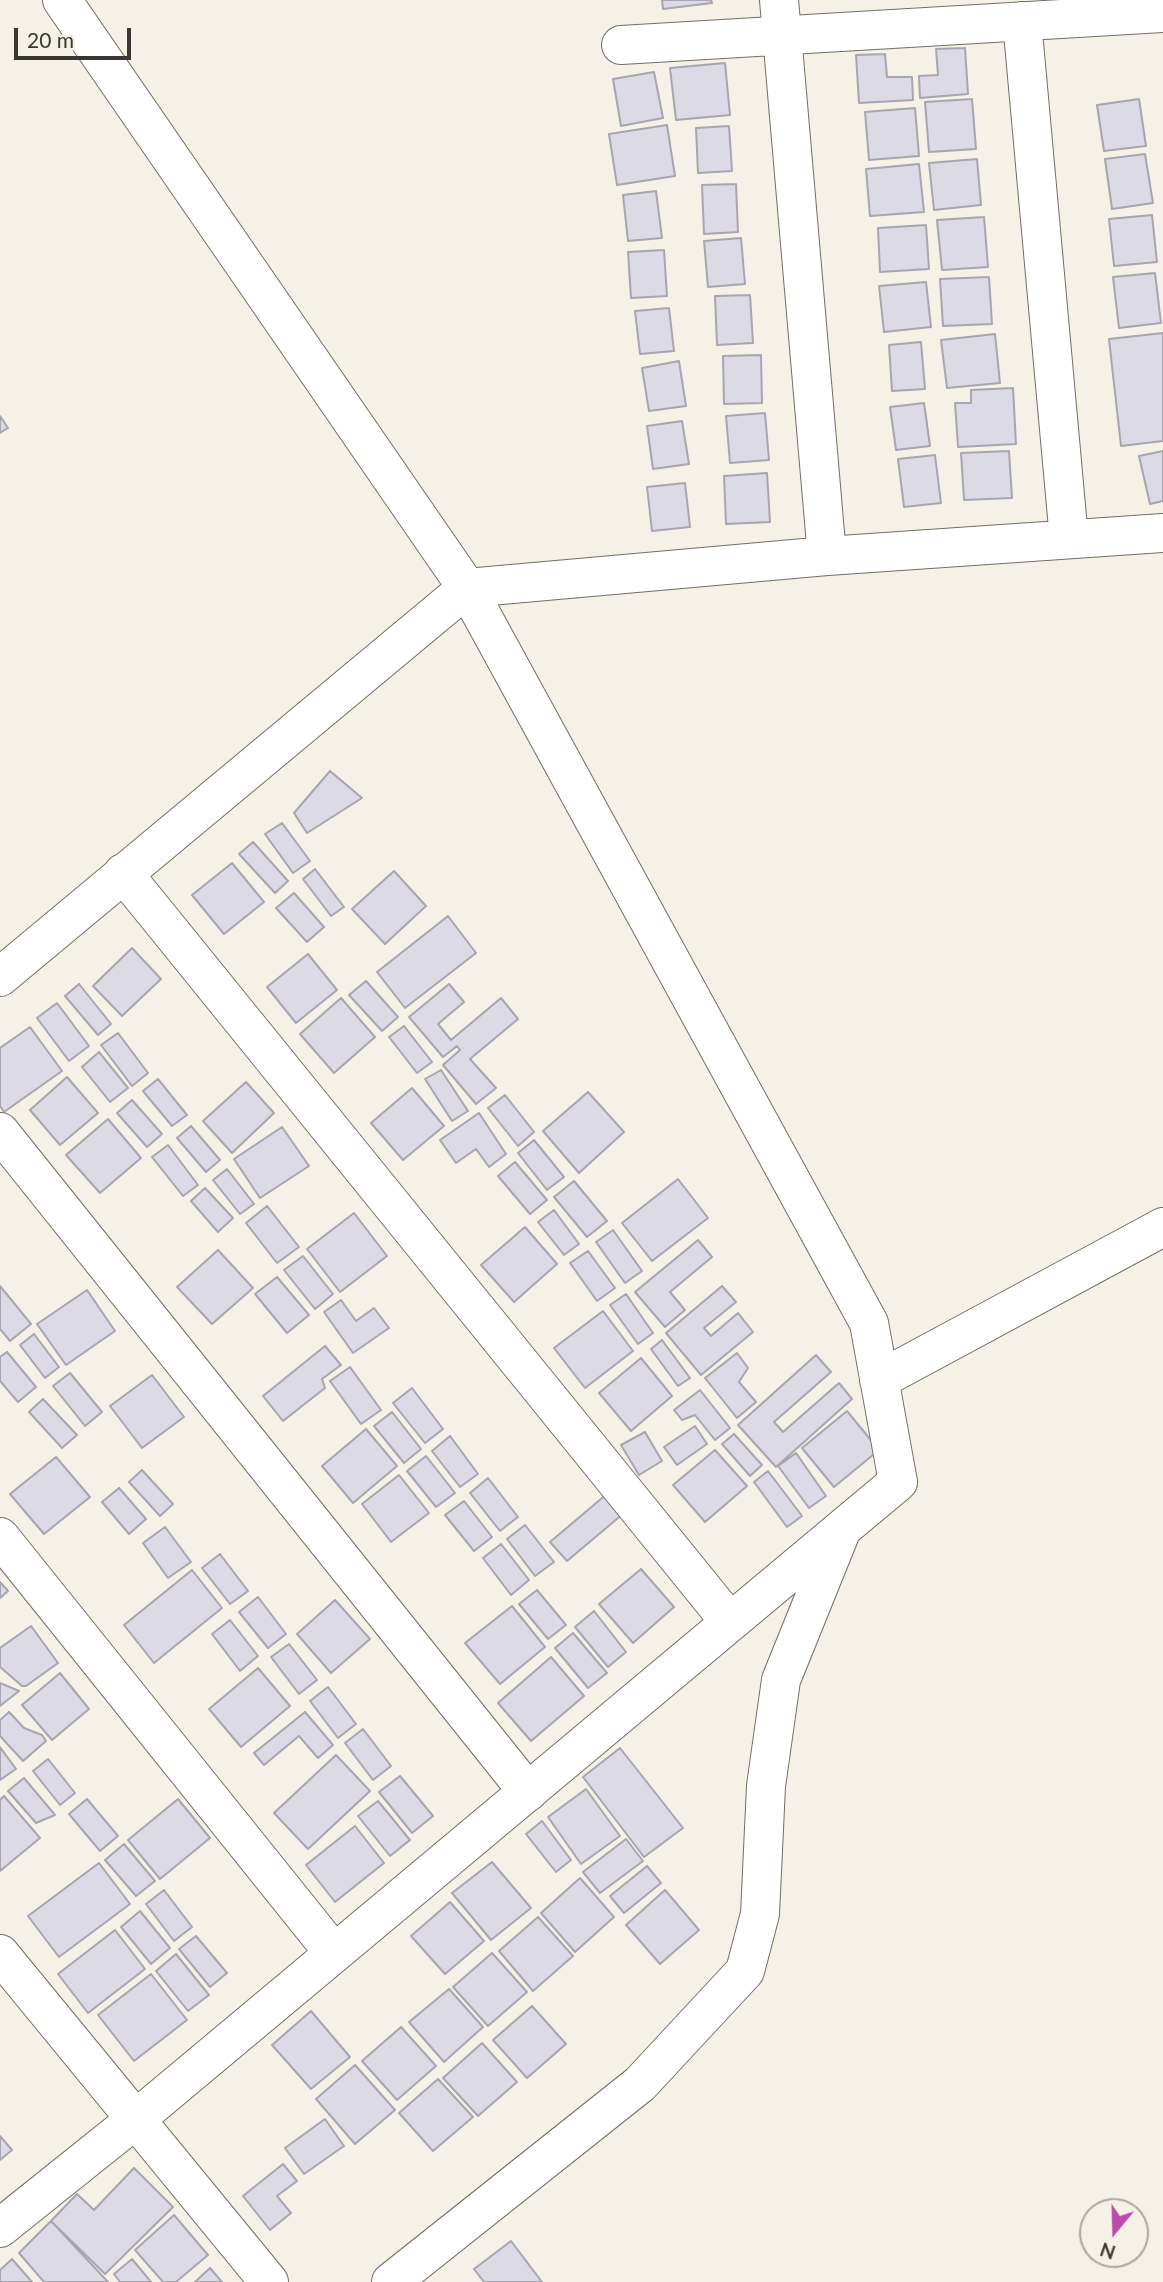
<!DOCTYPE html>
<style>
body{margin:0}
#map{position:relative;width:1163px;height:2282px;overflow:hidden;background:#f6f1e7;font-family:Lato,sans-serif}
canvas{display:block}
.north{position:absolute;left:1079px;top:2198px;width:70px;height:70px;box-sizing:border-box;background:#f6f1e7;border:2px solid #aaa79f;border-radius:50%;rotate:199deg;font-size:19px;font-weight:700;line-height:28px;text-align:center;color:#383732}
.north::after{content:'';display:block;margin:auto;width:24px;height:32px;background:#bc4ca9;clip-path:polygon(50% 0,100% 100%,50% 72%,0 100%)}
.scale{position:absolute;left:14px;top:28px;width:117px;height:32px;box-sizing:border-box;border:4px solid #383732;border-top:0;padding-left:9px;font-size:21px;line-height:24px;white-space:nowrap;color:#383732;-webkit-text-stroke:5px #f6f1e7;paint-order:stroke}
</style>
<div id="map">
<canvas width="1163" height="2282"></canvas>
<div class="north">N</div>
<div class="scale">20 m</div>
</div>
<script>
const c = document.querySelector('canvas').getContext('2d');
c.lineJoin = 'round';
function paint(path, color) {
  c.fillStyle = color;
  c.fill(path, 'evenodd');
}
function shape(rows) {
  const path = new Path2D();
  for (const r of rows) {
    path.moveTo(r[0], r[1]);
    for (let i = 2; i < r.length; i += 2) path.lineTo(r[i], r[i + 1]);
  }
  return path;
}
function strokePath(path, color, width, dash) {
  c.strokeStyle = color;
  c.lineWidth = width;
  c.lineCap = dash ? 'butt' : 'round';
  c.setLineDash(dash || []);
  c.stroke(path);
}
const building = shape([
 [662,0,711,0,712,3,663,9,662,0],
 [965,48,968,94,920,98,919,76,938,75,936,49,965,48],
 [885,54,887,77,912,77,913,100,859,103,856,55,885,54],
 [725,63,730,115,676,120,670,68,725,63],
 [654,72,663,118,621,126,613,79,654,72],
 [972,99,976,149,929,152,925,102,972,99],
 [1139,99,1146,146,1104,151,1097,105,1139,99],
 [915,108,919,156,869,160,865,112,915,108],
 [667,125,675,176,617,185,609,134,667,125],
 [729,126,732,171,698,173,696,128,729,126],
 [1145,154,1153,203,1112,209,1105,159,1145,154],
 [977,159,981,205,934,210,929,163,977,159],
 [919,164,924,212,870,216,866,169,919,164],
 [736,184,738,232,704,234,702,185,736,184],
 [656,191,662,238,628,241,623,195,656,191],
 [1152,215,1157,262,1114,266,1109,219,1152,215],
 [984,217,988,267,942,270,937,220,984,217],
 [926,225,929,269,880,272,878,228,926,225],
 [741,238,745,284,708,287,704,241,741,238],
 [664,250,667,296,631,298,628,252,664,250],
 [1155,273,1161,323,1119,328,1113,277,1155,273],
 [989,277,992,324,943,326,940,279,989,277],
 [926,282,931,327,884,332,879,286,926,282],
 [750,295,753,343,717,345,715,296,750,295],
 [669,308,674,351,640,354,635,311,669,308],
 [1163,333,1163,441,1121,446,1109,339,1163,333],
 [995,334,1000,383,947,388,941,340,995,334],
 [921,342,925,389,892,391,889,345,921,342],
 [761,355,762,403,724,404,723,356,761,355],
 [679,361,686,406,649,411,642,368,679,361],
 [1013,388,1016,444,958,447,955,403,971,403,971,390,1013,388],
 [924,403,930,446,896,450,890,407,924,403],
 [765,413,769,460,730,463,726,416,765,413],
 [0,416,8,428,0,433,0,416],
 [682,421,689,464,653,469,647,426,682,421],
 [1009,451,1012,498,964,500,961,453,1009,451],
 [1163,451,1163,501,1150,504,1139,456,1163,451],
 [935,455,941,503,904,507,898,459,935,455],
 [767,473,770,522,726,524,724,476,767,473],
 [685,483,690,527,652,531,647,487,685,483],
 [330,771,362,798,307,833,294,813,330,771],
 [282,823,310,861,293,873,265,834,282,823],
 [253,842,288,881,275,893,239,854,253,842],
 [232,863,264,902,224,934,192,895,232,863],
 [315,869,344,907,331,916,303,879,315,869],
 [394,871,426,906,385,944,352,909,394,871],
 [294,893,324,927,307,942,276,908,294,893],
 [448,916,476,953,405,1008,377,972,448,916],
 [132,948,161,979,122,1016,93,986,132,948],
 [308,954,337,990,296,1023,267,987,308,954],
 [366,981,398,1017,382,1031,349,995,366,981],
 [79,984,111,1024,98,1035,65,996,79,984],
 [449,984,464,1002,438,1024,451,1040,501,998,518,1019,470,1059,496,1088,476,1104,443,1065,460,1050,457,1046,443,1057,409,1017,449,984],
 [341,998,375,1037,334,1073,300,1034,341,998],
 [57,1003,89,1046,69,1061,37,1018,57,1003],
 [404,1026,432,1062,417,1073,389,1037,404,1026],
 [30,1027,62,1071,4,1112,0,1106,0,1048,30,1027],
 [118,1033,148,1073,132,1086,101,1045,118,1033],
 [99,1052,128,1088,110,1102,82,1067,99,1052],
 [441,1070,468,1111,452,1121,425,1079,441,1070],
 [67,1077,98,1113,60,1145,30,1110,67,1077],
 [158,1079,187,1115,172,1126,143,1091,158,1079],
 [246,1082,274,1113,232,1153,203,1121,246,1082],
 [412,1088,444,1126,403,1160,371,1123,412,1088],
 [588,1092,624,1132,579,1173,543,1131,588,1092],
 [505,1095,534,1132,518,1146,488,1108,505,1095],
 [132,1100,162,1134,147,1147,117,1113,132,1100],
 [479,1113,506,1154,489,1167,476,1149,456,1163,440,1140,479,1113],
 [108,1119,141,1158,100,1193,66,1155,108,1119],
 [191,1126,220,1160,206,1172,177,1138,191,1126],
 [282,1127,309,1166,260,1198,234,1159,282,1127],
 [534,1140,564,1177,547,1190,518,1153,534,1140],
 [168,1145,198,1185,183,1196,152,1157,168,1145],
 [515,1162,547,1200,530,1214,498,1176,515,1162],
 [227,1169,254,1204,240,1214,213,1180,227,1169],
 [678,1179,708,1218,652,1261,622,1223,678,1179],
 [574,1181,607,1221,587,1237,554,1197,574,1181],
 [205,1188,233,1218,218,1232,191,1201,205,1188],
 [267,1206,299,1247,277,1263,246,1223,267,1206],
 [554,1210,579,1244,564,1255,538,1222,554,1210],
 [354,1213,387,1256,340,1292,307,1249,354,1213],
 [525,1227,557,1264,514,1302,481,1265,525,1227],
 [613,1230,642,1271,625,1283,596,1242,613,1230],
 [698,1240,712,1257,670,1292,685,1310,665,1327,635,1292,698,1240],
 [218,1250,253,1288,212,1324,177,1287,218,1250],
 [588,1251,615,1288,597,1301,570,1263,588,1251],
 [303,1256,333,1294,315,1309,284,1270,303,1256],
 [277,1277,309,1315,287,1333,255,1294,277,1277],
 [0,1286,31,1324,10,1341,0,1329,0,1286],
 [722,1286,736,1302,704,1328,711,1336,738,1313,753,1332,701,1375,666,1333,722,1286],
 [87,1290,115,1331,66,1365,37,1324,87,1290],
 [626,1294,653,1333,638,1344,610,1305,626,1294],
 [341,1300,356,1321,374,1308,389,1328,353,1353,324,1312,341,1300],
 [603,1311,633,1351,585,1388,554,1348,603,1311],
 [34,1334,59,1367,45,1378,20,1345,34,1334],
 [662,1340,690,1378,678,1386,651,1349,662,1340],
 [325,1346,341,1365,322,1379,325,1388,283,1421,263,1396,325,1346],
 [7,1352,36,1387,18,1402,0,1381,0,1357,7,1352],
 [737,1353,748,1368,739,1382,756,1402,737,1418,705,1378,737,1353],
 [816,1355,831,1372,774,1422,783,1432,839,1383,852,1399,776,1467,738,1425,816,1355],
 [641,1358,672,1396,631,1431,599,1393,641,1358],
 [350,1367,381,1410,361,1424,330,1381,350,1367],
 [70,1373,102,1412,85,1426,53,1386,70,1373],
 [152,1375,184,1417,142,1448,110,1406,152,1375],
 [412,1388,443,1429,425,1443,393,1403,412,1388],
 [700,1390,730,1428,715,1440,695,1415,682,1420,674,1410,700,1390],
 [43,1399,77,1435,62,1448,29,1412,43,1399],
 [847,1411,879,1450,834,1487,802,1448,847,1411],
 [392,1412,421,1449,404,1463,374,1426,392,1412],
 [695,1426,707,1444,677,1465,664,1447,695,1426],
 [366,1429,397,1466,353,1503,322,1466,366,1429],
 [645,1432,662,1461,639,1475,621,1445,645,1432],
 [734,1434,762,1465,750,1476,722,1444,734,1434],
 [450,1436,478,1474,460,1487,432,1451,450,1436],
 [715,1450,747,1486,705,1522,673,1485,715,1450],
 [796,1453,826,1496,809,1508,778,1466,796,1453],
 [426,1456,455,1493,436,1507,407,1471,426,1456],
 [56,1457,90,1497,44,1534,10,1494,56,1457],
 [142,1470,173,1504,160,1516,129,1482,142,1470],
 [768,1471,802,1516,787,1527,754,1482,768,1471],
 [399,1475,429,1513,391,1542,362,1504,399,1475],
 [488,1478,518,1517,500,1531,470,1493,488,1478],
 [119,1488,146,1519,129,1534,102,1502,119,1488],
 [608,1493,624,1513,567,1561,550,1542,608,1493],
 [464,1501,492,1537,474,1551,445,1515,464,1501],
 [525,1525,554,1562,535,1576,507,1539,525,1525],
 [165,1527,191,1562,168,1578,143,1543,165,1527],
 [501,1544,529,1580,511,1595,483,1558,501,1544],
 [220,1554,248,1591,230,1604,202,1568,220,1554],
 [641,1569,674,1607,633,1643,599,1604,641,1569],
 [192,1570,222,1608,154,1663,124,1625,192,1570],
 [0,1582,8,1591,0,1598,0,1582],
 [537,1590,566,1625,548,1639,519,1604,537,1590],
 [258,1597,286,1634,268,1648,239,1612,258,1597],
 [335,1600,370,1639,331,1673,297,1634,335,1600],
 [512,1606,545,1647,500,1684,465,1643,512,1606],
 [594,1611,626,1652,608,1667,575,1627,594,1611],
 [230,1620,258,1656,240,1671,212,1634,230,1620],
 [31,1626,58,1663,26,1686,22,1686,0,1667,0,1648,31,1626],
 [573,1633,607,1673,588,1688,555,1648,573,1633],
 [289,1644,317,1680,299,1694,271,1657,289,1644],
 [551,1657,584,1696,531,1741,498,1703,551,1657],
 [258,1668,290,1706,241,1747,209,1709,258,1668],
 [60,1673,89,1709,52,1740,22,1705,60,1673],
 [0,1683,19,1691,0,1706,0,1683],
 [328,1687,356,1724,338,1738,310,1701,328,1687],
 [9,1712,24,1728,42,1735,46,1741,23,1761,0,1736,0,1720,9,1712],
 [305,1712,333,1745,318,1758,299,1736,264,1765,254,1753,305,1712],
 [363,1729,391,1766,373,1780,345,1743,363,1729],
 [0,1747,16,1769,0,1780,0,1747],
 [620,1748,683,1828,644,1857,583,1777,620,1748],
 [336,1755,370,1791,308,1849,274,1813,336,1755],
 [48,1759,75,1793,60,1805,33,1771,48,1759],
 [400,1776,433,1816,412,1833,379,1792,400,1776],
 [24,1778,55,1815,36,1823,8,1791,24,1778],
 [586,1789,620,1836,581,1864,548,1817,586,1789],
 [4,1796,40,1838,0,1871,0,1800,4,1796],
 [87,1799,118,1836,100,1851,69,1814,87,1799],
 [178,1799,210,1838,160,1879,128,1840,178,1799],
 [378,1801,410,1840,390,1856,358,1816,378,1801],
 [542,1821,571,1860,556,1872,526,1834,542,1821],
 [355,1826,384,1863,335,1902,306,1865,355,1826],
 [626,1839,643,1861,600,1893,583,1872,626,1839],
 [124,1844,155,1881,136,1896,105,1860,124,1844],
 [492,1862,531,1908,491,1940,452,1893,492,1862],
 [99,1863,130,1904,59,1957,28,1916,99,1863],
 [647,1866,661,1883,624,1913,610,1896,647,1866],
 [580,1878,614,1917,575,1952,541,1913,580,1878],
 [164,1890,192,1927,174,1941,146,1904,164,1890],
 [665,1890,699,1930,660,1964,626,1925,665,1890],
 [450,1902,484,1941,445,1974,411,1936,450,1902],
 [140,1911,170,1948,151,1964,121,1927,140,1911],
 [538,1917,573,1956,533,1991,499,1951,538,1917],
 [115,1930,145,1969,88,2013,58,1974,115,1930],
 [196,1936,227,1973,210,1987,179,1949,196,1936],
 [492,1953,527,1992,488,2026,453,1987,492,1953],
 [176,1954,209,1995,188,2011,156,1971,176,1954],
 [151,1974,187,2020,134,2061,98,2015,151,1974],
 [449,1989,483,2027,444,2062,409,2022,449,1989],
 [532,2006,566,2044,527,2078,493,2040,532,2006],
 [311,2011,350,2057,311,2089,272,2045,311,2011],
 [401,2027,436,2066,397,2100,362,2061,401,2027],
 [482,2043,517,2082,478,2116,443,2078,482,2043],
 [355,2065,395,2110,355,2144,316,2099,355,2065],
 [438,2079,473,2117,433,2151,399,2113,438,2079],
 [325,2119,344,2146,304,2174,285,2148,325,2119],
 [0,2136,12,2150,0,2160,0,2136],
 [283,2164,297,2181,277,2196,291,2213,270,2230,243,2196,283,2164],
 [134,2168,173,2207,105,2274,51,2221,77,2194,94,2210,134,2168],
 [174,2215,208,2255,176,2282,163,2282,135,2250,174,2215],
 [51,2221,108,2282,44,2282,19,2253,51,2221],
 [511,2241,542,2282,484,2282,474,2269,511,2241],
 [12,2259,32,2282,0,2282,0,2270,12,2259],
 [132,2259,151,2282,120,2282,114,2274,132,2259],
 [210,2268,222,2282,195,2282,210,2268]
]);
const minor = shape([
 [779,0,827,556],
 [1022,21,1069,539],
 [621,45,1163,13],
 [123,873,730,1622],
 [0,977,467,588,827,556,1163,533],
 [0,1132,528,1792],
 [879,1380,1163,1227],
 [0,1537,334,1953],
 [0,1954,269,2282],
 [0,2228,136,2119,898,1482,869,1323,467,588,62,0],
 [391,2282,640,2084,745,1971,760,1914,766,1786,781,1680,840,1534]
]);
paint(building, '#dcdae5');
strokePath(building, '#a7a5af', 2);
strokePath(minor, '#726e65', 40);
strokePath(minor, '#fff', 38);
</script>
